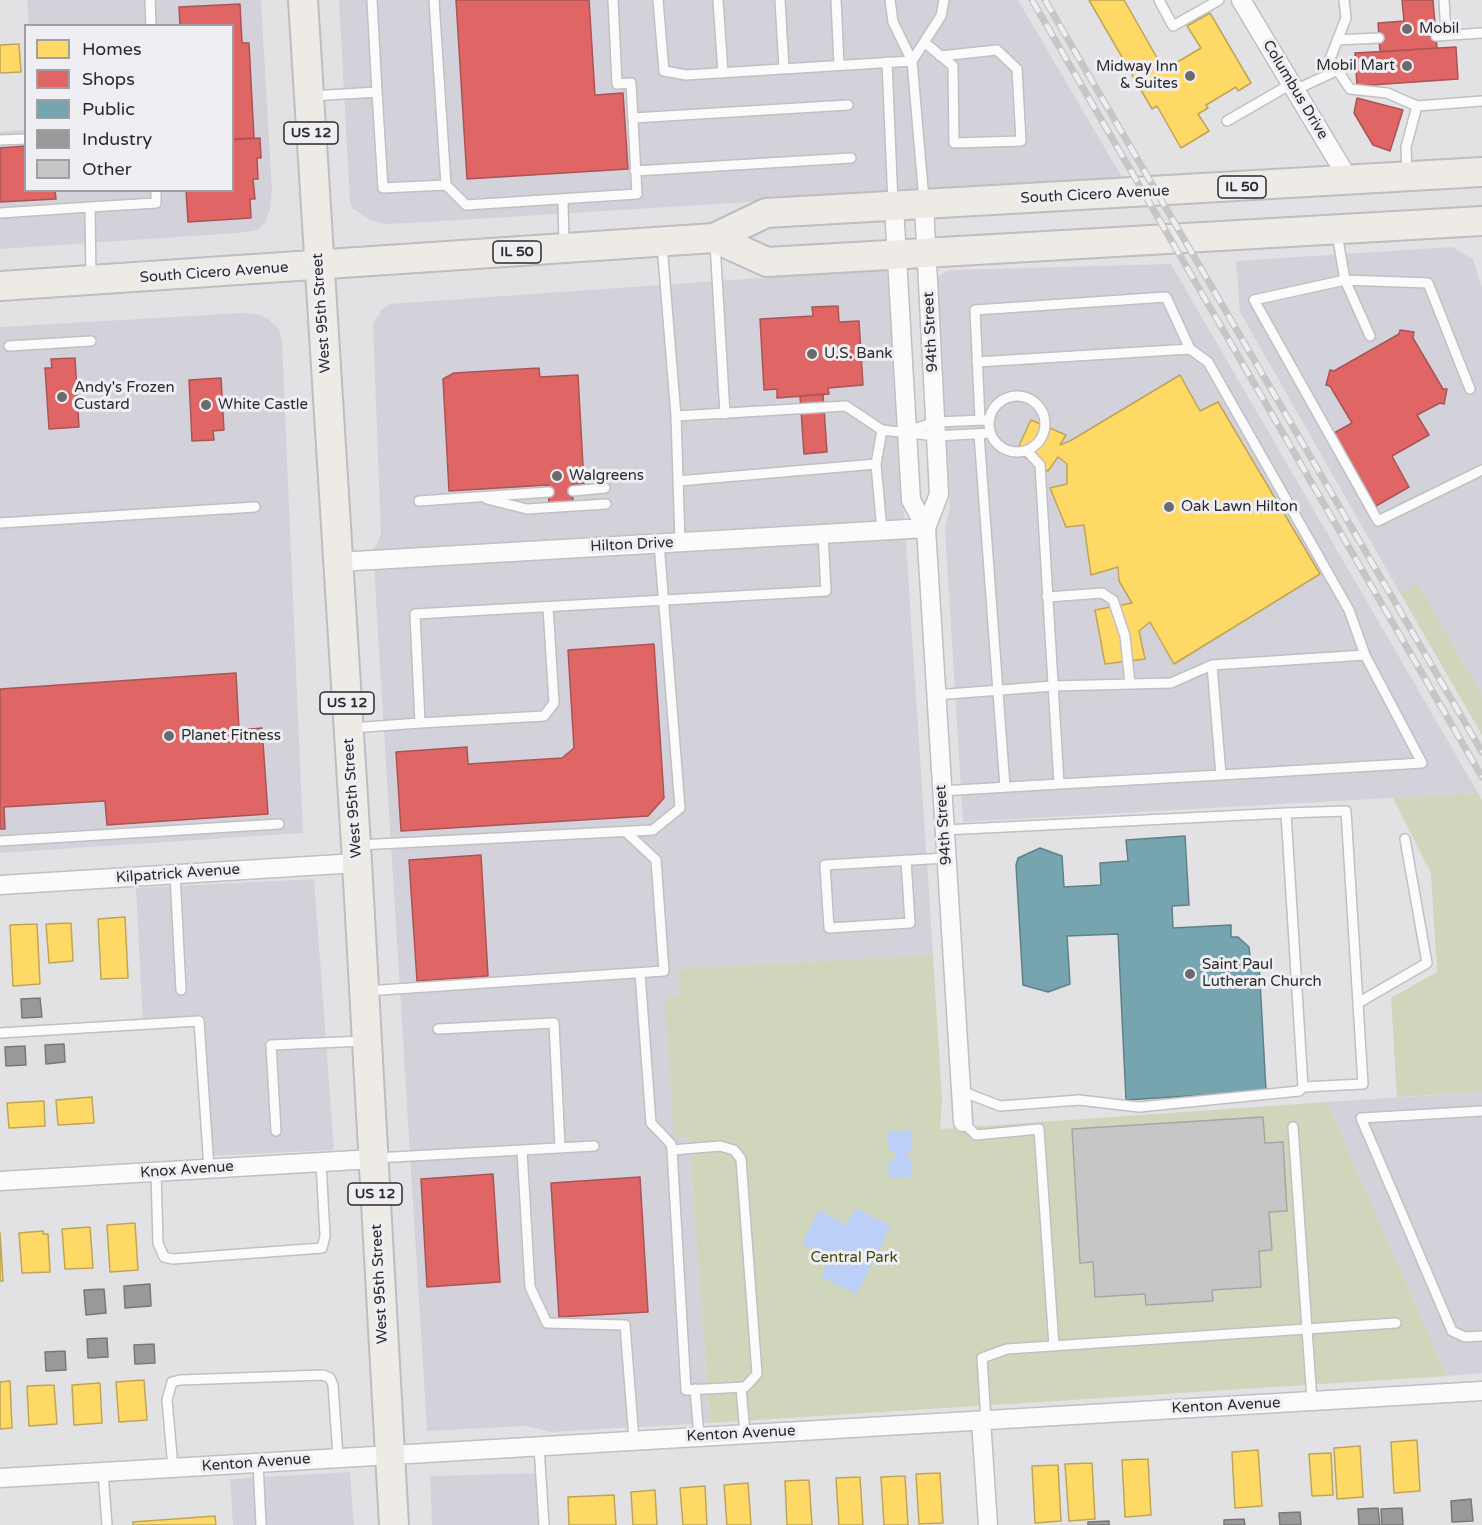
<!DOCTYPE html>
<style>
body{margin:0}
#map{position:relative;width:1482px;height:1525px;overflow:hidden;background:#e2e2e5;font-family:"Varela Round",sans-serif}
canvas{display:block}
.legend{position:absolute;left:24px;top:24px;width:210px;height:168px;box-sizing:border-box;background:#eeeef3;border:2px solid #a0a0a4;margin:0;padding:8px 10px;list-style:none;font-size:18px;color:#2b2b2d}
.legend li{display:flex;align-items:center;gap:12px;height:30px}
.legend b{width:30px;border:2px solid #a0a0a4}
</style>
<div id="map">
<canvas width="1482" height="1525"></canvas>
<ul class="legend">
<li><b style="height:16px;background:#ffd966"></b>Homes</li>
<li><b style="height:16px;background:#e06666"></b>Shops</li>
<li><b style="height:16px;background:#76a5af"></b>Public</li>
<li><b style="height:16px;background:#999"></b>Industry</li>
<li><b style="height:16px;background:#c7c6c7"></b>Other</li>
</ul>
</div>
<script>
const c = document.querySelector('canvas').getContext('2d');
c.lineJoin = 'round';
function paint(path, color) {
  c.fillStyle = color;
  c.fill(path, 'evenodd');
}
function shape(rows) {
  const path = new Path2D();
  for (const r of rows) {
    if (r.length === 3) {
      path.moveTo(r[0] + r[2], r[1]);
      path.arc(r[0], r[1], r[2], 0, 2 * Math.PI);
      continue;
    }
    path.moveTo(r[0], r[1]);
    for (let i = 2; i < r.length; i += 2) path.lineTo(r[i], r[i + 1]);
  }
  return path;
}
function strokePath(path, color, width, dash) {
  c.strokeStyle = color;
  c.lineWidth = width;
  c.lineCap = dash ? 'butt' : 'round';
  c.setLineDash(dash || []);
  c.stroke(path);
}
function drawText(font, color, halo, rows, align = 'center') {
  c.font = font + ' "Varela Round",sans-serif';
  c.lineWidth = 6;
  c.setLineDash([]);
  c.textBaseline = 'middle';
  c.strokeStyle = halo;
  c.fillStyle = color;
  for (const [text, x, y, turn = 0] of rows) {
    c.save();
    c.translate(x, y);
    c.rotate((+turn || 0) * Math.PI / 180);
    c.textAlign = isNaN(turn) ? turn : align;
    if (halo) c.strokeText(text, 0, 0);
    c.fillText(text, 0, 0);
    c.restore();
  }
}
const built = shape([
 [27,0,261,0,272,192,270,209,265,223,257,230,238,233,0,249,0,132,25,130,26,190,232,190,232,26,29,25],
 [339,0,1018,0,1123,179,410,223,385,224,370,220,352,208,350,201],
 [1452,247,1473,259,1482,288,1482,695,1417,584,1400,593,1240,312,1236,261],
 [1171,264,1478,793,963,822,945,528,950,507,935,285,937,277,949,270],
 [888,269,933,955,678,969,680,996,666,997,675,1138,689,1138,710,1423,551,1432,527,1426,427,1431,373,551,381,535,373,324,381,310,390,304],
 [242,313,257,314,268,319,279,329,282,342,303,833,0,853,0,327],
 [314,879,334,1150,208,1156,199,1021,143,1024,136,888],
 [1482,1092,1482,1373,1447,1376,1327,1102],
 [350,1472,354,1525,233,1525,230,1479],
 [541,1473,544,1525,432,1525,430,1476]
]);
const green = shape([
 [1417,583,1482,695,1482,735,1400,593],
 [1478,793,1482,800,1482,1092,1397,1097,1391,998,1437,972,1431,873,1393,798],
 [933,955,942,1098,940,1129,1327,1102,1447,1376,710,1423,689,1138,674,1138,665,997,680,996,678,969]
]);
const water = shape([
 [911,1130,912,1150,905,1157,911,1159,912,1177,889,1178,888,1162,895,1158,896,1152,889,1151,887,1132],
 [855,1208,891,1226,857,1294,821,1277,830,1258,802,1244,819,1210,846,1225]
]);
const homes = shape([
 [1089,0,1124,0,1164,70,1201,48,1187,26,1210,13,1251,83,1238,91,1236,87,1206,105,1208,108,1198,114,1209,131,1181,148,1157,106,1152,109,1089,0],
 [19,44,21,72,0,73,0,45,19,44],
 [1180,375,1200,411,1218,402,1320,574,1174,664,1150,622,1139,631,1145,659,1105,664,1095,610,1132,603,1119,581,1118,567,1091,575,1084,525,1066,527,1050,488,1067,484,1067,464,1058,457,1048,471,1016,452,1031,420,1066,435,1060,445,1070,441,1180,375],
 [125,917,128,978,101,979,98,919,125,917],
 [71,923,73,961,49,963,46,924,71,923],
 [37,924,40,984,13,986,10,925,37,924],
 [92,1097,94,1123,58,1125,56,1100,92,1097],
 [44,1101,45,1126,9,1128,7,1103,44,1101],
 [135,1223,138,1270,110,1272,107,1225,135,1223],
 [90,1227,93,1268,65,1269,62,1229,90,1227],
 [43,1231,43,1234,48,1234,50,1272,22,1273,19,1233,43,1231],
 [0,1233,3,1281,0,1281,0,1233],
 [144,1380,147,1420,119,1422,116,1382,144,1380],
 [10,1381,12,1428,0,1429,0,1382,10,1381],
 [100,1383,102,1423,74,1425,72,1385,100,1383],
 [54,1385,57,1424,29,1426,27,1386,54,1385],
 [1417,1440,1420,1491,1394,1493,1391,1442,1417,1440],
 [1360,1446,1363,1497,1337,1499,1334,1448,1360,1446],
 [1258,1450,1262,1506,1235,1508,1232,1452,1258,1450],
 [1331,1453,1333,1495,1312,1496,1309,1454,1331,1453],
 [1148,1459,1151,1515,1125,1517,1122,1460,1148,1459],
 [1092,1463,1095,1519,1069,1521,1065,1464,1092,1463],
 [1058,1465,1061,1521,1035,1523,1032,1466,1058,1465],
 [940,1473,943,1523,919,1524,916,1474,940,1473],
 [905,1476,908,1525,884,1525,881,1477,905,1476],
 [860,1477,863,1525,839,1525,836,1478,860,1477],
 [809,1480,812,1525,787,1525,785,1481,809,1480],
 [748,1483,751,1525,727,1525,724,1485,748,1483],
 [705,1486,707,1525,683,1525,680,1488,705,1486],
 [655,1490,657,1525,633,1525,631,1492,655,1490],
 [614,1495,616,1525,569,1525,568,1497,614,1495],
 [215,1516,216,1525,133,1525,133,1522,215,1516]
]);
const shops = shape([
 [456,0,589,0,595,95,623,93,628,169,467,179,456,0],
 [1402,0,1433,0,1437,48,1380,52,1378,23,1404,21,1402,0],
 [240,4,242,43,249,43,254,138,232,139,232,26,180,26,179,7,240,4],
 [1456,47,1458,79,1357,86,1355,53,1456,47],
 [1357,98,1403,110,1390,151,1373,145,1354,113,1357,98],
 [260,138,261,158,257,158,258,179,253,179,255,199,250,199,251,218,188,222,186,190,232,190,232,140,260,138],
 [26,146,26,190,55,190,56,199,0,202,0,148,26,146],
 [838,306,839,322,859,321,863,385,828,388,829,394,777,398,777,389,764,390,760,319,813,316,812,307,838,306],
 [1400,330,1414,332,1413,338,1443,389,1447,389,1444,404,1440,403,1417,415,1429,435,1392,456,1409,487,1376,506,1334,433,1352,423,1330,386,1326,385,1330,370,1334,371,1399,334,1400,330],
 [75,358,79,427,49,429,45,368,52,368,51,359,75,358],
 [539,368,540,377,578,375,584,484,572,484,573,502,549,504,548,485,449,491,443,379,454,373,539,368],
 [221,378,224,430,213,431,214,440,192,441,189,380,221,378],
 [823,394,827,452,804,454,800,396,823,394],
 [654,644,664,798,648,816,401,831,396,752,467,747,468,764,562,758,574,748,568,650,654,644],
 [236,673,239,730,262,728,268,814,107,825,105,801,4,807,5,829,0,829,0,689,236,673],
 [481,855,488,976,417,981,409,860,481,855],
 [493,1174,500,1282,427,1287,421,1179,493,1174],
 [640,1177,648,1312,559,1317,551,1183,640,1177]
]);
const public = shape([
 [1185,836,1189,905,1172,906,1173,928,1231,925,1231,937,1238,937,1249,947,1250,956,1259,963,1266,1091,1126,1100,1118,934,1067,936,1070,984,1048,992,1023,985,1016,865,1018,858,1040,848,1062,856,1064,887,1101,885,1100,863,1128,861,1126,840,1185,836]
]);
const industry = shape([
 [40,998,42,1017,22,1018,21,999,40,998],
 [64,1044,65,1062,46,1064,45,1045,64,1044],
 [25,1046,26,1065,6,1066,5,1047,25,1046],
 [150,1284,151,1306,125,1308,124,1286,150,1284],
 [104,1289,106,1313,86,1315,84,1290,104,1289],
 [107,1338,108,1357,88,1358,87,1339,107,1338],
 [154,1344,155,1363,135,1364,134,1345,154,1344],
 [65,1351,66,1370,46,1371,45,1352,65,1351],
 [1471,1499,1473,1521,1452,1522,1451,1501,1471,1499],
 [1378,1508,1380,1525,1359,1525,1358,1509,1378,1508],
 [1402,1508,1403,1525,1382,1525,1381,1509,1402,1508],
 [1300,1512,1301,1525,1280,1525,1279,1513,1300,1512],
 [1244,1519,1245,1525,1224,1525,1224,1520,1244,1519],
 [1109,1521,1109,1525,1088,1525,1088,1522,1109,1521]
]);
const building = shape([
 [1263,1117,1265,1143,1283,1142,1287,1211,1269,1212,1272,1250,1259,1251,1261,1287,1212,1290,1213,1301,1146,1305,1145,1294,1095,1297,1093,1262,1080,1263,1072,1129,1263,1117]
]);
const lane = shape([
 [150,0,151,26],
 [658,0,664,71,686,75,912,61],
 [718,0,723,73],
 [780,0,784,69],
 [836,0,839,65],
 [890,0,893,22,912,61,924,200],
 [1159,0,1173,26,1219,0],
 [1344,0,1346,18,1330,59,1350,89,1387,93,1417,106,1482,101],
 [1444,0,1446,35],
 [1436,36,1482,33],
 [1337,40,1379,38],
 [924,42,953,66,954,143,1021,141,1017,69,997,50,940,56],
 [912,61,941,16,944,0],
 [887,62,893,204],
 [1295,90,1338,70],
 [377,92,383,188,446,185,434,0],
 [311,96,377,92,372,0],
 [633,118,848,105],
 [1227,121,1291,84],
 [0,140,26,139],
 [635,171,851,158],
 [1407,174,1406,147,1417,106],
 [446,185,466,205,637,194,631,83,617,84,613,0],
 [563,199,564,246],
 [0,213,90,207],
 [1337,234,1345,280,1254,300,1378,521,1482,470],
 [715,243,725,414],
 [662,245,676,416,680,542],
 [91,278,90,207,156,203,156,190],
 [1370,336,1345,280,1428,283,1470,389],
 [9,346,91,341],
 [977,362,1190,349],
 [1017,424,28],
 [676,416,846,406,882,430,936,436,990,433],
 [980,420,975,310,1166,297,1190,349,1208,362,1349,610,1365,655],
 [910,430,936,422,985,420],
 [979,434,1005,787],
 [1027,451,1040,465,1059,784],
 [876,464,882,430],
 [678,481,876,464,882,531],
 [573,491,605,488],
 [487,499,527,509,606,504],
 [419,501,549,492],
 [0,523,255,507],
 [1047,597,1102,593,1113,600,1125,636,1130,684],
 [548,607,554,703,544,716,420,723,415,614,826,591,823,534],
 [935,695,1053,686,1171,683,1212,665],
 [351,728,420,723],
 [941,791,1059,784,1221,775,1422,763,1365,655,1212,665,1221,775],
 [944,830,1286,813,1346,811,1363,1084,1303,1087,1286,813],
 [0,841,279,824],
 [359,845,653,830,680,808,659,543],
 [906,860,910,923,829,928,825,865,946,858],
 [175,874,181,990],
 [640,973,651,1123,671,1144,672,1150,686,1390,745,1387,757,1374,741,1159,734,1150,720,1146,672,1150],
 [366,991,664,971,656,860,626,832],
 [1358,1003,1427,963,1405,839],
 [438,1029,554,1023,560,1147],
 [0,1033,199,1021,209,1169],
 [961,1091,1000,1106,1079,1100,1139,1107,1299,1091,1303,1087],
 [1482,1111,1361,1118,1452,1331,1465,1337,1482,1336],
 [963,1122,976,1135,1039,1129,1054,1346],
 [1293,1127,1312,1401],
 [276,1131,271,1045,364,1041],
 [522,1150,594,1146],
 [375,1158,522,1150,530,1287,547,1323,625,1325,634,1440],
 [156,1172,158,1243,164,1257,173,1259,322,1248,325,1236,321,1162],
 [741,1387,745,1434],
 [695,1389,699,1436],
 [986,1420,982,1358,1007,1349,1396,1323],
 [539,1446,544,1525],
 [258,1462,261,1525],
 [173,1468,167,1400,172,1382,180,1380,323,1375,330,1378,333,1385,338,1457],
 [103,1472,107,1525]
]);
const street = shape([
 [1241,0,1349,180],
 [924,206,939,494,926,528],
 [894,207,911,500,926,528,963,1122],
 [338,562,926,528],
 [0,885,357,863],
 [0,1181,373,1159],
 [981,1420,988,1525],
 [0,1478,1482,1391]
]);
const primary = shape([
 [303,0,356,845,394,1525],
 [714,238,767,262,1482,221],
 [0,286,714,238,766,213,1482,172]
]);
const rail = shape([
 [1032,0,1482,777],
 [1045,0,1482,752]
]);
const markers = [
 [1407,29,6,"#6b6b6d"],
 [1407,66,6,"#6b6b6d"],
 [1190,76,6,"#6b6b6d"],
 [812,354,6,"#6b6b6d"],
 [62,397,6,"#6b6b6d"],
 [206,405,6,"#6b6b6d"],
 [557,476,6,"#6b6b6d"],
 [1169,507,6,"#6b6b6d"],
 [169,736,6,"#6b6b6d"],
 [1190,974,6,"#6b6b6d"]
];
const shields = [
 [311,133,54],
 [1242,187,48],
 [517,252,48],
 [347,703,54],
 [375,1194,54]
];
const shieldNames = [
 ["US 12",311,133],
 ["IL 50",1242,187],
 ["IL 50",517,252],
 ["US 12",347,703],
 ["US 12",375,1194]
];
const poiNames = [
 ["Mobil",1419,29],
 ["Mobil Mart",1395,66,"right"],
 ["Midway Inn",1178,67,"right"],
 ["& Suites",1178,84,"right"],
 ["U.S. Bank",824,354],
 ["Andy's Frozen",74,388],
 ["Custard",74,405],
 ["White Castle",218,405],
 ["Walgreens",569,476],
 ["Oak Lawn Hilton",1181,507],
 ["Planet Fitness",181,736],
 ["Saint Paul",1202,965],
 ["Lutheran Church",1202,982]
];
const streetNames = [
 ["Columbus Drive",1295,90,59],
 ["South Cicero Avenue",1095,195,-3],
 ["South Cicero Avenue",214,273,-4],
 ["West 95th Street",322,313,-94],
 ["94th Street",931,332,-93],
 ["Hilton Drive",632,545,-3],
 ["West 95th Street",353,798,-94],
 ["94th Street",944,825,-94],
 ["Kilpatrick Avenue",178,874,-4],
 ["Knox Avenue",187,1170,-4],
 ["West 95th Street",380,1284,-93],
 ["Kenton Avenue",1226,1406,-3],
 ["Kenton Avenue",741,1434,-3],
 ["Kenton Avenue",256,1463,-4]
];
const parkNames = [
 ["Central Park",854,1258]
];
paint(built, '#d3d2da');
paint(green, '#d0d6bb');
paint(water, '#bbcff7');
paint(homes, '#ffd966');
strokePath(homes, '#bfa555', 1.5);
paint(shops, '#e06666');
strokePath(shops, '#aa5455', 1.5);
paint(public, '#76a5af');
strokePath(public, '#608088', 1.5);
paint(industry, '#999');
strokePath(industry, '#787879', 1.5);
paint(building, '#c7c6c7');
strokePath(building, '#a7a6a7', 1.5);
strokePath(lane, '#c0c0c2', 12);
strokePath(street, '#c0c0c2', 21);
strokePath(primary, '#bebec0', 32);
strokePath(lane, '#fbfbfb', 9);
strokePath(street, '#fbfbfb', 18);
strokePath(primary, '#eeeae5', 28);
strokePath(rail, '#c6c6c7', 7);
strokePath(rail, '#eeeef3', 4.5, [14]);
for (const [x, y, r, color] of markers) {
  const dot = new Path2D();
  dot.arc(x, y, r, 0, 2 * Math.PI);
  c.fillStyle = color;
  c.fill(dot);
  strokePath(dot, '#eeeef3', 2);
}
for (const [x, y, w] of shields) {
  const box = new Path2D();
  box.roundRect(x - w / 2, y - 11, w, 22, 4.5);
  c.fillStyle = '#eeeef3';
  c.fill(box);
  strokePath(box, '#2b2b2d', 1.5);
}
drawText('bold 14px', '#2b2b2d', null, shieldNames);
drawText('15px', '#2b2b2d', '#eeeef3', poiNames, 'left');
drawText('15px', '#2b2b2d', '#eeeef3', streetNames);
drawText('15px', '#434d12', '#eeeef3', parkNames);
</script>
